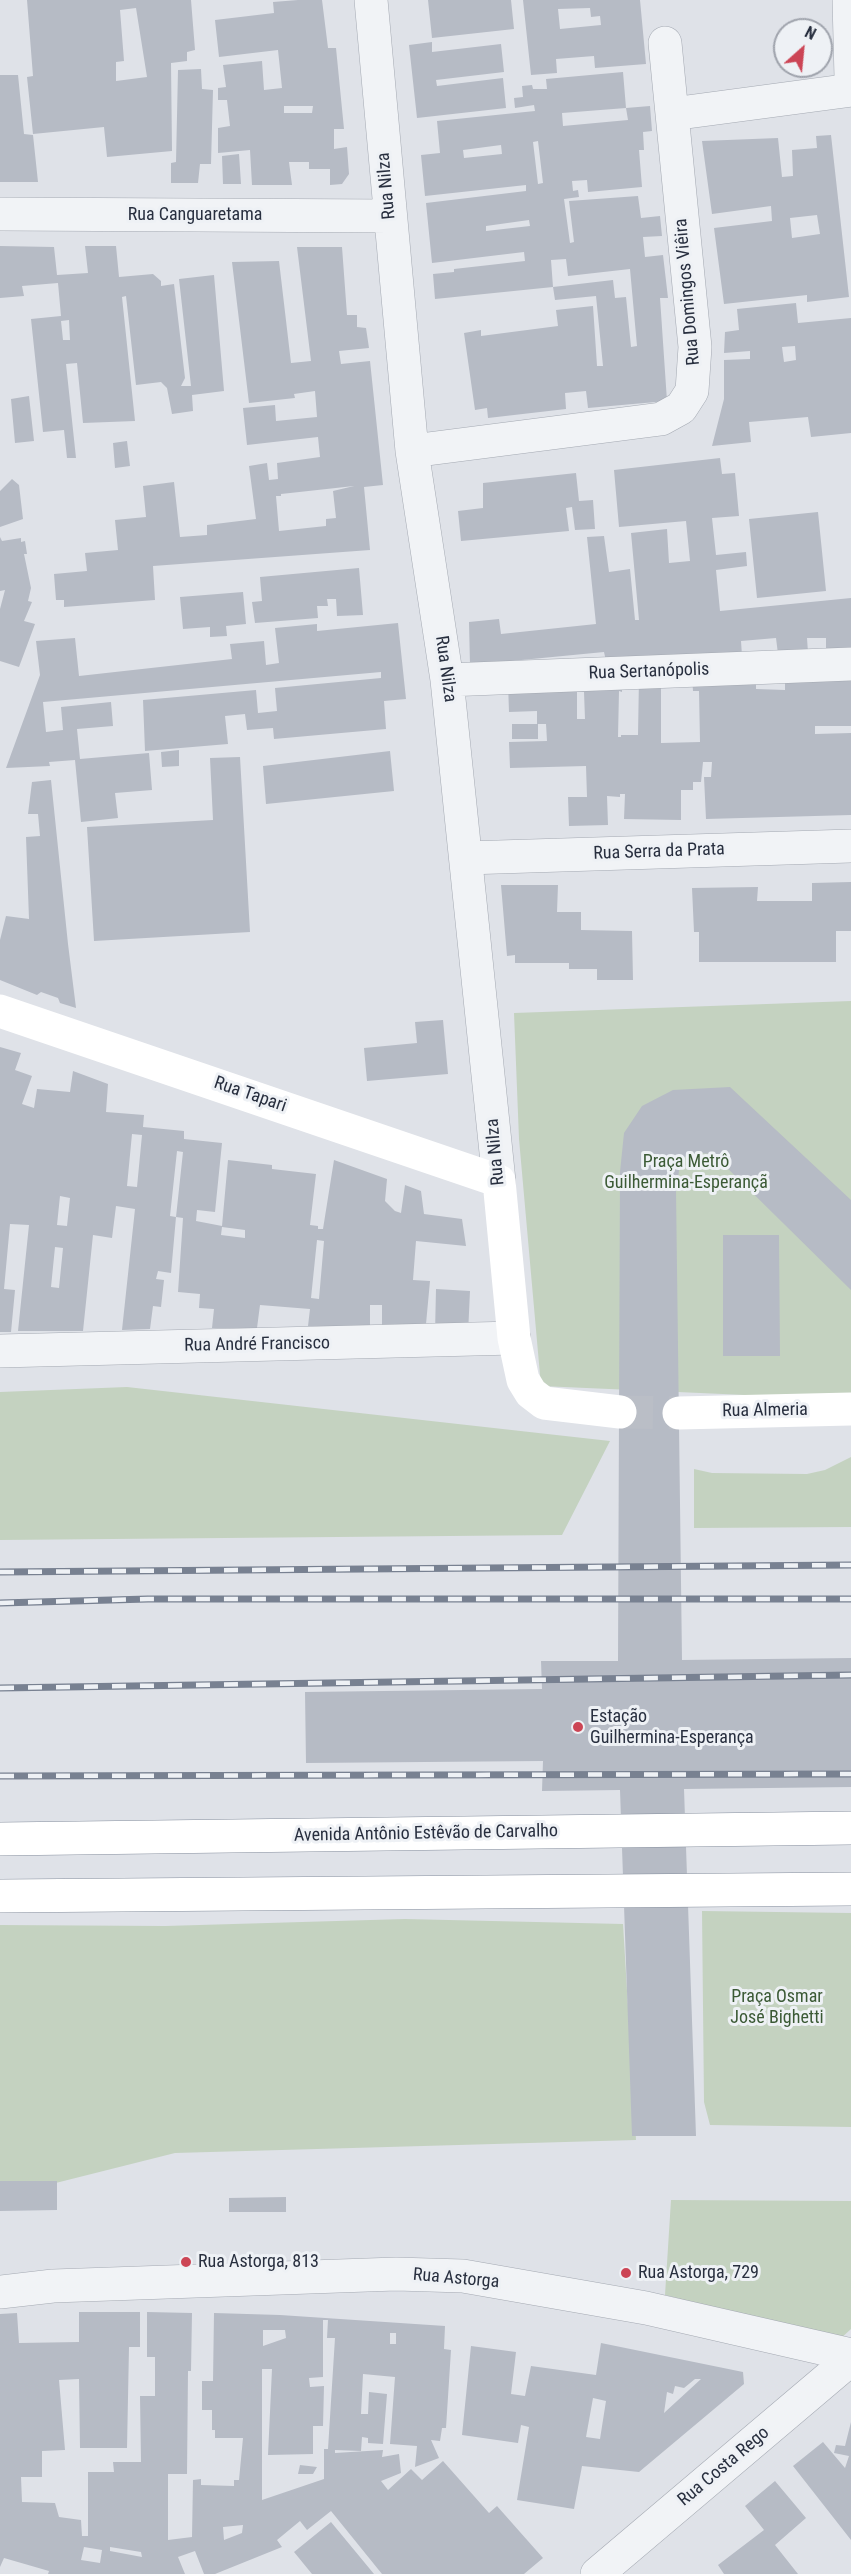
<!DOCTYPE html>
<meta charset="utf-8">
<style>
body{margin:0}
#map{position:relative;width:851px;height:2574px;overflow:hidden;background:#dfe2e8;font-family:"Roboto Condensed",sans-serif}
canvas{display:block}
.north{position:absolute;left:773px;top:18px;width:60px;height:60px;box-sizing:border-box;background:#eef1f5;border:2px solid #9fa3ac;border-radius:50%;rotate:27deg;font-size:16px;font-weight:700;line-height:24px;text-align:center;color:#282f3f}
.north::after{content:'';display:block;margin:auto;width:21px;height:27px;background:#cc4555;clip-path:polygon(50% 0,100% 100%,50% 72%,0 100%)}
</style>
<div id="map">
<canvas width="851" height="2574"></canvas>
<div class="north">N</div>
</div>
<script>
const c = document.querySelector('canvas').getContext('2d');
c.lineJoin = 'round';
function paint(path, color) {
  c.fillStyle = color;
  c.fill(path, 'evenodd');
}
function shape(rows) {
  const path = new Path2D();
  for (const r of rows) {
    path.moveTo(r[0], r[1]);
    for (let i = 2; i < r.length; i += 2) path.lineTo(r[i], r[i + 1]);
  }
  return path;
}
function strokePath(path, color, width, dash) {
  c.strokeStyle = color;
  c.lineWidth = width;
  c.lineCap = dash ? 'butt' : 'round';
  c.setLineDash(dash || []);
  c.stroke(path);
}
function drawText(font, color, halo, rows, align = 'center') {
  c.font = font + ' "Roboto Condensed",sans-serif';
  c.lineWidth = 6;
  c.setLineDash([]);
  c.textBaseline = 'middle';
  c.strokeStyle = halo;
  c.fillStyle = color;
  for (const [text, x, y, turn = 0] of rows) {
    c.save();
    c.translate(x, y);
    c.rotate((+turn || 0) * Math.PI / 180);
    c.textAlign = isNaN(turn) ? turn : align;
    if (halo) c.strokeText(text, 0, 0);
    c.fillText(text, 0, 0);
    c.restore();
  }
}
const green = shape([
 [851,1001,851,1396,791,1397,541,1386,519,1139,514,1013],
 [127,1387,610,1441,562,1535,0,1540,0,1392],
 [851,1457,851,1527,694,1528,694,1469,712,1473,807,1474,825,1470],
 [702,1911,851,1913,851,2127,710,2125,704,2102],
 [405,1919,623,1924,636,2140,175,2153,0,2197,0,1925,165,1926],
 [671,2200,851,2201,851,2329,839,2340,665,2295]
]);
const building = shape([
 [27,0,191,0,195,50,187,52,187,61,171,63,172,151,107,157,104,127,33,134,27,77,33,76],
 [136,8,147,77,116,81,116,62,124,61,120,10],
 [298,0,322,0,328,48,336,48,344,129,334,129,334,149,347,147,349,174,342,184,330,185,330,169,309,169,309,162,289,162,292,185,252,185,250,150,218,153,218,128,230,126,227,100,218,100,218,88,226,87,223,65,262,61,264,90,282,88,278,50,219,57,215,20,274,13,273,2],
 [284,106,313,106,312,113,284,113],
 [428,0,511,0,514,29,432,38],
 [523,0,640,0,646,64,595,68,594,56,556,59,557,73,531,75],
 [590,8,591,17,600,16,601,25,560,29,558,9],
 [432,42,432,52,501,44,504,72,436,80,437,86,503,78,506,108,417,118,409,45],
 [201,69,202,89,213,90,211,164,200,164,198,183,171,183,171,163,176,162,178,70],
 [623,72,626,108,562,113,563,126,628,120,626,108,650,106,652,131,643,132,644,150,639,150,642,187,588,192,587,180,572,181,573,191,578,190,579,197,564,199,570,243,574,242,569,201,638,196,641,218,660,216,662,236,643,237,645,257,663,255,668,298,660,298,667,401,588,408,586,391,565,393,566,409,488,418,487,408,475,410,464,333,481,330,481,336,558,326,556,310,593,306,597,366,603,366,596,296,555,300,553,287,613,280,615,298,626,297,631,347,637,346,630,269,568,276,566,259,551,260,553,287,435,299,433,274,454,272,454,269,525,261,524,252,432,263,426,203,526,191,526,185,425,196,421,155,440,153,437,121,535,111,534,105,515,108,514,98,523,97,522,86,532,85,533,89,547,89,546,79],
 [538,141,543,183,538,184,533,142],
 [501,145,502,154,464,158,463,150],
 [529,220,530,226,486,231,486,226],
 [0,75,18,75,24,134,33,135,38,182,0,182],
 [831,135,849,297,807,302,807,295,724,304,714,228,772,221,771,206,712,214,702,141,778,138,782,177,793,176,792,150,817,148,816,136],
 [817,215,820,234,792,238,790,218],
 [239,154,241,184,223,184,222,156],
 [0,246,54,247,57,275,88,273,85,246,116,246,119,277,153,274,161,281,161,286,174,284,185,378,181,386,191,386,179,279,214,275,224,391,192,395,193,411,172,414,167,388,161,382,136,385,126,296,122,297,135,421,83,423,77,363,66,364,76,458,67,458,64,430,43,432,31,319,61,316,58,283,22,286,24,296,0,298],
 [69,320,70,340,63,340,61,321],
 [297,247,342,247,347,315,357,315,357,327,366,328,369,348,339,351,341,364,370,361,383,485,364,487,370,550,153,566,155,600,64,607,64,600,56,600,54,574,87,571,85,553,118,550,115,520,146,517,143,486,174,482,180,537,207,535,207,525,256,519,249,466,267,463,269,480,278,479,277,463,320,457,318,437,247,445,243,408,275,405,276,421,317,417,315,391,294,394,295,398,249,403,232,262,279,261,291,363,311,361],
 [354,486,333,491,336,518,326,519,326,526,279,531,276,496,281,496,281,494],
 [796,303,798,323,851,318,851,433,811,437,808,417,749,422,751,442,712,446,724,399,724,360,750,359,750,351,724,353,725,332,739,330,737,309],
 [795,346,796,360,784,362,782,347],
 [29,396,34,441,15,443,11,399],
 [127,441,130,466,115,468,113,443],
 [720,458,722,474,735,473,739,516,712,518,716,555,746,552,747,566,716,570,720,611,851,598,851,652,826,652,826,638,807,638,808,653,778,654,776,638,741,641,742,656,606,661,604,652,470,665,469,622,499,619,501,634,596,624,587,537,604,536,609,572,630,569,635,620,639,620,631,533,667,529,669,563,690,561,686,521,619,527,614,470],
 [576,473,579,501,593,500,595,529,575,530,572,507,566,508,569,531,461,541,458,511,483,508,483,483],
 [12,479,19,485,23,519,0,527,0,491],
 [818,512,826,591,757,598,749,519],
 [0,537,2,541,21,538,21,542,25,541,27,554,24,554,31,588,28,601,32,602,24,621,35,624,19,667,0,661,0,609,5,590,0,591],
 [359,568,363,615,337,616,336,599,327,599,328,606,317,606,318,618,255,623,252,602,262,601,260,577],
 [243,592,246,624,226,626,227,636,210,637,210,627,183,629,180,597],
 [398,623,406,699,384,701,386,729,274,739,273,728,247,730,245,714,225,716,228,744,145,751,143,700,256,690,258,713,277,711,275,688,381,678,381,672,43,702,46,732,63,730,61,707,111,702,113,726,77,729,80,759,149,753,152,790,115,793,118,818,81,822,75,760,49,762,50,766,6,768,40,675,36,641,75,638,79,676,232,659,230,644,264,641,266,665,279,663,275,628,317,624,317,631],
 [851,671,851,726,815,726,815,734,851,733,851,815,706,819,704,777,711,777,712,762,703,762,701,782,693,782,693,790,681,790,681,820,624,819,625,794,620,794,620,797,607,796,608,825,569,826,568,797,587,797,586,766,510,768,509,742,547,741,546,724,537,724,537,711,509,712,508,683,622,679,622,692,619,691,618,737,621,737,621,735,638,735,639,678,661,678,661,743,700,742,699,691,693,691,692,676,756,674,756,689,785,690,785,674],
 [577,692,584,692,585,719,577,719],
 [512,724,538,724,538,739,512,739],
 [179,750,179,766,162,767,161,752],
 [390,751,394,791,266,804,263,766],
 [240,757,250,932,94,941,87,827,213,820,210,758],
 [51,780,68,944,76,1008,60,1003,58,998,41,992,37,995,0,980,0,940,6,916,29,919,26,837,40,836,38,814,28,814,32,782],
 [851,882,851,931,836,931,836,962,699,962,699,932,694,932,692,888,758,887,757,901,812,901,812,883],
 [501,885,558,885,557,912,581,912,581,930,632,931,633,980,597,980,597,969,569,969,569,963,515,963,515,955,507,956],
 [443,1020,448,1074,367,1081,364,1048,417,1043,415,1022],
 [0,1047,21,1053,15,1070,32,1076,22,1104,34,1108,37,1089,70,1092,73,1071,108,1084,106,1112,144,1115,143,1127,184,1131,184,1139,222,1143,215,1212,197,1210,196,1221,222,1226,228,1160,272,1165,272,1169,316,1174,310,1225,318,1226,318,1229,323,1229,334,1160,387,1179,385,1201,395,1211,401,1213,405,1185,421,1191,424,1214,462,1219,466,1246,416,1241,413,1280,430,1281,426,1324,382,1325,382,1305,370,1305,370,1326,308,1326,310,1309,260,1305,257,1328,212,1328,214,1309,199,1308,200,1294,178,1292,183,1218,176,1217,171,1273,158,1271,156,1279,164,1280,161,1307,153,1306,150,1329,122,1330,135,1209,116,1206,112,1238,93,1235,83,1331,18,1331,29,1225,10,1224,4,1289,15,1290,11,1332,0,1332],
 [132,1134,142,1135,137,1187,127,1186],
 [177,1151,183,1152,176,1217,170,1216],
 [60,1196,70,1198,67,1226,57,1225],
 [222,1227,245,1230,245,1238,221,1235],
 [317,1240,324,1241,319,1299,311,1298],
 [55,1247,63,1248,59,1288,51,1287],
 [730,1087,851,1200,851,1290,713,1154,697,1153,681,1158,676,1190,682,1660,851,1658,851,1787,684,1789,696,2136,632,2136,620,1790,542,1791,543,1761,306,1763,305,1692,542,1689,541,1661,618,1661,620,1172,624,1133,642,1106,673,1090],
 [723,1235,779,1235,780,1356,723,1356],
 [436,1289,470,1291,468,1334,435,1333],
 [0,2181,57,2181,57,2210,0,2211],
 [286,2197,286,2212,229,2212,229,2198],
 [79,2312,140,2312,140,2347,129,2347,127,2448,80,2448,79,2379,59,2380,65,2450,42,2451,42,2477,21,2477,22,2502,55,2503,59,2517,81,2520,82,2536,88,2536,88,2472,114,2472,113,2462,141,2462,140,2396,155,2396,155,2357,147,2357,147,2312,192,2313,191,2371,188,2371,187,2474,168,2474,168,2540,192,2537,193,2480,201,2479,201,2485,234,2486,234,2480,239,2480,243,2438,215,2438,215,2430,212,2430,212,2410,202,2410,202,2381,213,2381,214,2313,280,2315,445,2326,444,2349,451,2350,446,2428,442,2428,440,2441,431,2440,439,2458,415,2467,417,2446,390,2444,395,2377,363,2374,361,2414,368,2414,369,2392,387,2394,383,2444,368,2443,368,2438,362,2437,361,2451,335,2450,335,2453,383,2450,382,2457,399,2454,401,2473,381,2481,388,2490,411,2469,422,2480,443,2461,489,2513,497,2506,543,2558,524,2574,382,2574,331,2511,307,2530,300,2521,277,2540,282,2547,215,2574,204,2574,195,2551,178,2557,185,2574,48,2574,49,2571,4,2558,0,2567,0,2314,17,2313,19,2343,79,2342],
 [323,2320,328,2320,327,2338,335,2338,328,2449,324,2449,324,2479,262,2500,262,2369,272,2369,268,2455,313,2454,313,2426,323,2426,324,2386,310,2387,309,2378,323,2377],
 [263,2330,285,2330,286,2338,263,2346],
 [390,2333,396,2333,396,2344,390,2344],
 [243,2525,242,2533,224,2540,223,2527],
 [84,2547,102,2550,100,2563,81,2560],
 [110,2547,141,2552,142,2557,110,2551],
 [601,2343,743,2372,744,2384,639,2472,582,2466,574,2509,517,2500,529,2427,521,2425,518,2443,462,2435,471,2346,516,2352,511,2394,525,2396,531,2366,596,2375],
 [695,2379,701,2379,664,2413,667,2392,673,2394,675,2386,684,2388],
 [593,2398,606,2401,600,2439,586,2437],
 [851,2422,851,2540,793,2466,823,2442,845,2468,849,2456,834,2453,836,2445,845,2446],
 [300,2465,317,2467,313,2474,298,2474],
 [775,2481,806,2518,775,2545,798,2574,724,2574,718,2565,764,2530,745,2506],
 [331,2522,374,2574,312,2574,294,2552]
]);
const secondaryTunnel = shape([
 [620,1412,679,1413]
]);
const street = shape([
 [371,0,412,451,447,680,499,1181],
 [849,0,851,78],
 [672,114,851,90],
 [0,214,390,216],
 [412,451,661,419,681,408,692,391,695,347,665,43],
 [447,680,851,664],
 [466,858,851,846],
 [0,1351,514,1338],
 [0,2292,53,2286,396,2274,463,2276,646,2308,851,2355],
 [597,2574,851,2359]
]);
const secondary = shape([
 [0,1011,499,1181,514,1338,523,1380,531,1393,544,1403,620,1412],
 [679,1413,851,1409]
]);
const highway = shape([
 [0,1839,851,1828],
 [0,1896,851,1889]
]);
const rail = shape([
 [0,1572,851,1565],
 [0,1603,148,1599,851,1599],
 [0,1688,851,1675],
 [0,1776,851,1774]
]);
const markers = [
 [578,1727,6,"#cc4555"],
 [186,2262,6,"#cc4555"],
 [626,2273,6,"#cc4555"]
];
const streetNames = [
 ["Rua Nilza",387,186,-95],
 ["Rua Canguaretama",195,215],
 ["Rua Domingos Viêira",688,292,-95],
 ["Rua Nilza",445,669,82],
 ["Rua Sertanópolis",649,672,-2],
 ["Rua Serra da Prata",659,852,-2],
 ["Rua Tapari",250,1095,19],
 ["Rua Nilza",496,1152,-95],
 ["Rua André Francisco",257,1345,-1],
 ["Rua Almeria",765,1411,-1],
 ["Avenida Antônio Estêvão de Carvalho",426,1834,-1],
 ["Rua Astorga",456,2279,5],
 ["Rua Costa Rego",724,2467,-40]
];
const parkNames = [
 ["Praça Metrô",686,1162],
 ["Guilhermina-Esperançã",686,1183],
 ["Praça Osmar",777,1997],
 ["José Bighetti",777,2018]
];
const poiNames = [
 ["Estação",590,1717],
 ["Guilhermina-Esperança",590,1738],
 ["Rua Astorga, 813",198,2262],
 ["Rua Astorga, 729",638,2273]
];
paint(green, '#c4d2c0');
paint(building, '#b6bbc5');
strokePath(secondaryTunnel, '#babec6', 33, [33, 16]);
strokePath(street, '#a4a9b2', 34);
strokePath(highway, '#868f9e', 34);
strokePath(street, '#f1f3f6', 33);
strokePath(secondary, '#fff', 33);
strokePath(highway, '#fff', 33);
strokePath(rail, '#788191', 7);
strokePath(rail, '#eef1f5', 4.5, [14]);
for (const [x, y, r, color] of markers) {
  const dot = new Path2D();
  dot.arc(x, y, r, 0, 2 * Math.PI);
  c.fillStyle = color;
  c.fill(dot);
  strokePath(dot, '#eef1f5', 2);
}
drawText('18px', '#282f3f', '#eef1f5', streetNames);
drawText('18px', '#3b5a35', '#eef1f5', parkNames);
drawText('18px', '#282f3f', '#eef1f5', poiNames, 'left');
</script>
